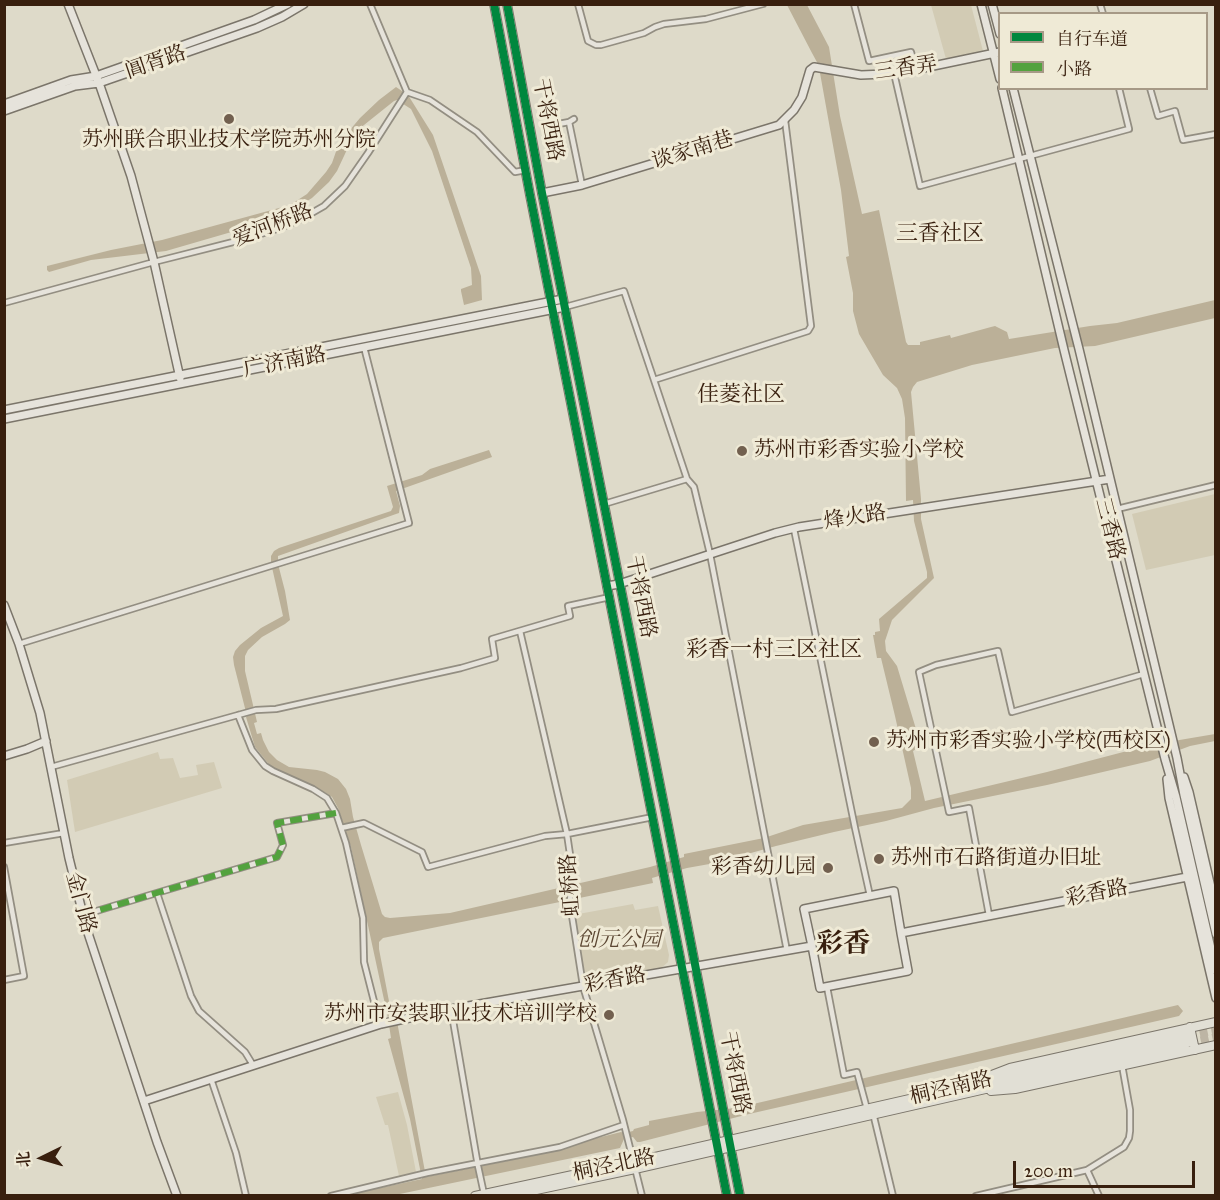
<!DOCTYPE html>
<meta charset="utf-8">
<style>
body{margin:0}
#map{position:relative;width:1220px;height:1200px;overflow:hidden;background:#dedac9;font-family:"IM FELL Great Primer","Noto Serif SC",serif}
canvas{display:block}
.frame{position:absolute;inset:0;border:6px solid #381f0e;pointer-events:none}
.legend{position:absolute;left:998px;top:12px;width:210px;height:78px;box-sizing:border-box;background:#efead6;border:2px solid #a69986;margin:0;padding:8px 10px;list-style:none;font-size:18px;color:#381f0e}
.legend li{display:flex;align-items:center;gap:12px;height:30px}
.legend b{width:30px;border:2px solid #a69986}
.north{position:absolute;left:12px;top:1128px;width:60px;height:60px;-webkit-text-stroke:4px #efead6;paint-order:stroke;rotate:265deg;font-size:16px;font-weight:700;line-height:24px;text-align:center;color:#381f0e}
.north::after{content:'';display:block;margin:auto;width:21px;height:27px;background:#381f0e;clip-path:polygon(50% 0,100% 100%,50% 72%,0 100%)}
.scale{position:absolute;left:1013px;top:1161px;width:182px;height:27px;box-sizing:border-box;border:3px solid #381f0e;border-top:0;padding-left:8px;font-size:18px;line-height:21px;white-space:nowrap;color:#381f0e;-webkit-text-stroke:4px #efead6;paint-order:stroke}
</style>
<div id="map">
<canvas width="1220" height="1200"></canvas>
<div class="frame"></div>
<ul class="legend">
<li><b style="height:8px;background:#00873e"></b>自行车道</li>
<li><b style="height:8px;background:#53a23e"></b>小路</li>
</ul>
<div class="north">北</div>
<div class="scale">200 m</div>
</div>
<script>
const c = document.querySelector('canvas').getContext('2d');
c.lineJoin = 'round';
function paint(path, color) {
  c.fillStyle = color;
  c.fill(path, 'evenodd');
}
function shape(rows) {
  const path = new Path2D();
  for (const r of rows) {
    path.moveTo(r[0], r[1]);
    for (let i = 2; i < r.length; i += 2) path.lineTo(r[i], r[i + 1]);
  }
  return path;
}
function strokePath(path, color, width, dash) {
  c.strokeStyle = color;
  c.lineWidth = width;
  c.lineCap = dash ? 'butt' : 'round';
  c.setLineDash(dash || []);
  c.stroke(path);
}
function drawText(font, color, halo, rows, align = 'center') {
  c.font = font + ' "IM FELL Great Primer","Noto Serif SC",serif';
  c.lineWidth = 6;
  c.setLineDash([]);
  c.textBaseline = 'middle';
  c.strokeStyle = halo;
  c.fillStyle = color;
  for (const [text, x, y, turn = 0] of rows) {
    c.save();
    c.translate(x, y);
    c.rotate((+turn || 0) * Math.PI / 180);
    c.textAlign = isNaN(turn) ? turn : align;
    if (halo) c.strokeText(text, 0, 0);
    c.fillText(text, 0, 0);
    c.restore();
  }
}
const green = shape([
 [931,5,971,5,983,51,946,59],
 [1215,494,1215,555,1146,570,1132,514],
 [158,752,160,759,173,758,180,778,198,775,196,765,214,762,222,788,75,832,67,780],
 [633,904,635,910,658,906,669,955,668,962,660,969,585,982,573,915],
 [398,1092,407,1125,416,1172,399,1176,388,1125,385,1125,376,1097]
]);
const water = shape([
 [787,5,807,5,829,47,840,116,862,214,879,210,906,342,908,345,920,345,920,342,950,335,951,338,991,327,995,326,1007,332,1009,339,1090,326,1117,323,1215,300,1215,318,1095,346,1055,348,972,365,917,382,913,387,911,392,921,499,921,519,934,578,892,620,885,641,886,651,897,666,919,739,914,741,916,749,913,751,925,801,1047,772,1150,745,1215,734,1215,741,1190,746,1150,761,1047,785,934,808,886,821,834,832,776,846,715,863,687,868,652,878,653,883,383,938,379,942,379,949,392,1017,396,1016,426,1177,542,1154,553,1149,621,1132,624,1133,633,1131,634,1129,649,1125,649,1121,697,1112,736,1108,1178,1005,1183,1011,1179,1016,749,1114,640,1142,637,1142,633,1137,624,1139,620,1148,395,1195,347,1195,422,1179,410,1119,388,1039,391,1038,388,1018,351,847,338,808,332,797,326,793,271,767,255,747,246,717,247,716,234,665,233,657,235,651,240,645,261,628,283,616,271,563,271,556,274,551,279,548,391,511,393,507,387,486,422,475,430,469,489,450,492,457,396,491,400,506,399,513,396,514,278,556,278,564,285,591,290,620,285,624,262,637,248,650,245,656,245,671,257,722,254,723,257,734,261,733,263,740,269,752,277,760,289,767,317,770,325,772,338,779,346,789,350,799,353,817,361,845,382,914,385,917,390,918,450,913,650,867,684,857,684,854,764,838,803,825,902,808,911,799,911,788,895,716,881,658,877,658,873,635,875,635,875,632,880,631,879,619,927,578,927,572,914,521,913,500,906,501,905,418,902,399,897,388,883,375,859,334,853,311,853,293,846,257,849,256,841,190,820,73,818,64,812,53],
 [396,87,408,95,433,135,481,276,482,300,464,305,461,291,461,289,472,285,471,268,432,151,411,109,397,100,394,101,359,129,351,141,337,171,329,182,312,198,296,208,259,224,166,251,91,260,49,272,47,270,47,266,111,250,162,240,290,205,307,194,326,172,332,163,339,143,360,118,379,100]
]);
const primaryTunnel = shape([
 [1188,1036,1216,1030],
 [1189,1043,1216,1037]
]);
const street = shape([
 [370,4,407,92,430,100,477,132,515,172,526,170],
 [578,4,588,41,596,45,601,45,644,33,655,27,664,24,706,19,763,4],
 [854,4,869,61,911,52,916,70],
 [1100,4,1103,14],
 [894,73,920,186,1129,129,1119,88],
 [1150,88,1158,116,1175,111,1183,140,1216,134],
 [569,122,582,185],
 [548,126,569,122,574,119],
 [4,303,154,262,245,239,280,228,303,218,324,206,345,186,368,153,407,92],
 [565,307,624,291,654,380,808,331,811,326,785,120],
 [687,479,694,487,710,554,787,951],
 [604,504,687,479,654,380],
 [1117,509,1216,485],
 [794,529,855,828,870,896],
 [19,644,409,523,364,347],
 [238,715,252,750,265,766,273,771,313,789,327,798,336,813,346,843,363,918,364,962,380,1025],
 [51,767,256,710,276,709,461,668,495,658,492,639,570,616,568,606,610,597],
 [341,828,364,823,422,852,428,867,545,836,567,834,520,631],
 [4,843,64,833],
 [4,867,24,976,4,980],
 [157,893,191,996,199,1011,245,1052,253,1065],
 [83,915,277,857,283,845,277,823,336,813],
 [989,915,969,808,949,812,919,672,936,665,998,651,1012,712,1144,674],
 [827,987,844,1075,857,1072,867,1109],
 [451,1009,478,1166,484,1194],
 [211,1079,236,1153,246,1196],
 [873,1113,893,1196],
 [1087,1170,1099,1196],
 [331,1196,427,1173,560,1147,624,1125],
 [642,1196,623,1120,583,986,570,903,572,868,567,834,653,817],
 [976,1196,1087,1170,1124,1147,1129,1138,1130,1131,1130,1110,1122,1065]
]);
const secondary = shape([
 [68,4,99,83,131,176,154,262,180,378],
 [981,4,1000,79],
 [992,4,1000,34],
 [1002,88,1064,350,1165,759,1176,797,1216,970],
 [1013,88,1079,349,1177,758,1184,795,1216,934],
 [4,104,71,80,96,76,254,20,288,4],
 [4,111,75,86,99,83,257,28,282,17,304,4],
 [542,193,582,185,779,125,794,110,802,97,810,70,814,67,861,75,885,74,914,70,1000,52],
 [4,410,563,299],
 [4,419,565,307],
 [607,586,619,584,775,533,799,527,1110,479],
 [4,605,19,644,40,713,69,858,86,927,157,1142,177,1196],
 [4,756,27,749,46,741],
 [1184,777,1189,792,1216,909],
 [1167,779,1169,798,1216,998],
 [812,946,820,988,908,971,901,933],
 [144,1101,381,1024,451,1009,812,946,804,909,894,891,901,933,1187,877]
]);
const primary = shape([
 [494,4,530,195,727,1196],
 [507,4,542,193,666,815,740,1196],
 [1190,1027,1195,1050],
 [984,1078,1010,1068,1216,1022],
 [991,1091,1015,1089,1216,1045],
 [475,1196,633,1162,1186,1036],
 [508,1196,635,1169,1187,1043]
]);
const quiet = shape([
 [83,915,277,857,283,845,277,823,336,813]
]);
const cycleway = shape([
 [494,4,530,195,727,1196],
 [507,4,542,193,666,815,740,1196]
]);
const markers = [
 [229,119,6,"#72604f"],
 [742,451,6,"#72604f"],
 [874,742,6,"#72604f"],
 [879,859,6,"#72604f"],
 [828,868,6,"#72604f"],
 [609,1015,6,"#72604f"]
];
const streetNames = [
 ["阊胥路",156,63,-19],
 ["三香弄",906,69,-8],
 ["干将西路",547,120,79],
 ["谈家南巷",693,151,-17],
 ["爱河桥路",273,226,-21],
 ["广济南路",285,363,-11],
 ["烽火路",855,518,-9],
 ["三香路",1109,529,76],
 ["干将西路",640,597,79],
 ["虹桥路",571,885,-94],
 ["彩香路",1097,894,-11],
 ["金门路",80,903,75],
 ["彩香路",615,981,-10],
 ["干将西路",734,1073,79],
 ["桐泾南路",951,1089,-13],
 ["桐泾北路",614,1166,-12]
];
const poiNames = [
 ["苏州联合职业技术学院苏州分院",229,141,"center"],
 ["苏州市彩香实验小学校",754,451],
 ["苏州市彩香实验小学校(西校区)",886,742],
 ["苏州市石路街道办旧址",891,859],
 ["彩香幼儿园",816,868,"right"],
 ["苏州市安装职业技术培训学校",597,1015,"right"]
];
const parkNames = [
 ["创元公园",619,941]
];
const neighbourhoodNames = [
 ["三香社区",940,235],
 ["佳菱社区",741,396],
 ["彩香一村三区社区",774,651]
];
const districtNames = [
 ["彩香",843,945]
];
paint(green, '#d2cbb4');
paint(water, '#bbb098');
strokePath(primaryTunnel, '#bdb5a4', 8, [8, 4]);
strokePath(street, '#938e82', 8);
strokePath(secondary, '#7b756a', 10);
strokePath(primary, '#7b756a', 10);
strokePath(street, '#e6e3db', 4.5);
strokePath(secondary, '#e6e3db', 7);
strokePath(primary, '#e1dfd5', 8);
strokePath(quiet, '#53a23e', 6, [12, 6]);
strokePath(cycleway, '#00873e', 8);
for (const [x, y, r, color] of markers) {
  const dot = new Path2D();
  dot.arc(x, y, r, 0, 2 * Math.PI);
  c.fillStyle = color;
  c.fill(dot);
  strokePath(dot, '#efead6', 2);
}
drawText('21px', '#381f0e', '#efead6', streetNames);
drawText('21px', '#381f0e', '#efead6', poiNames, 'left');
drawText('italic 21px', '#5c4733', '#efead6', parkNames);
drawText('22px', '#381f0e', '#efead6', neighbourhoodNames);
drawText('bold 27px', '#381f0e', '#efead6', districtNames);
</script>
